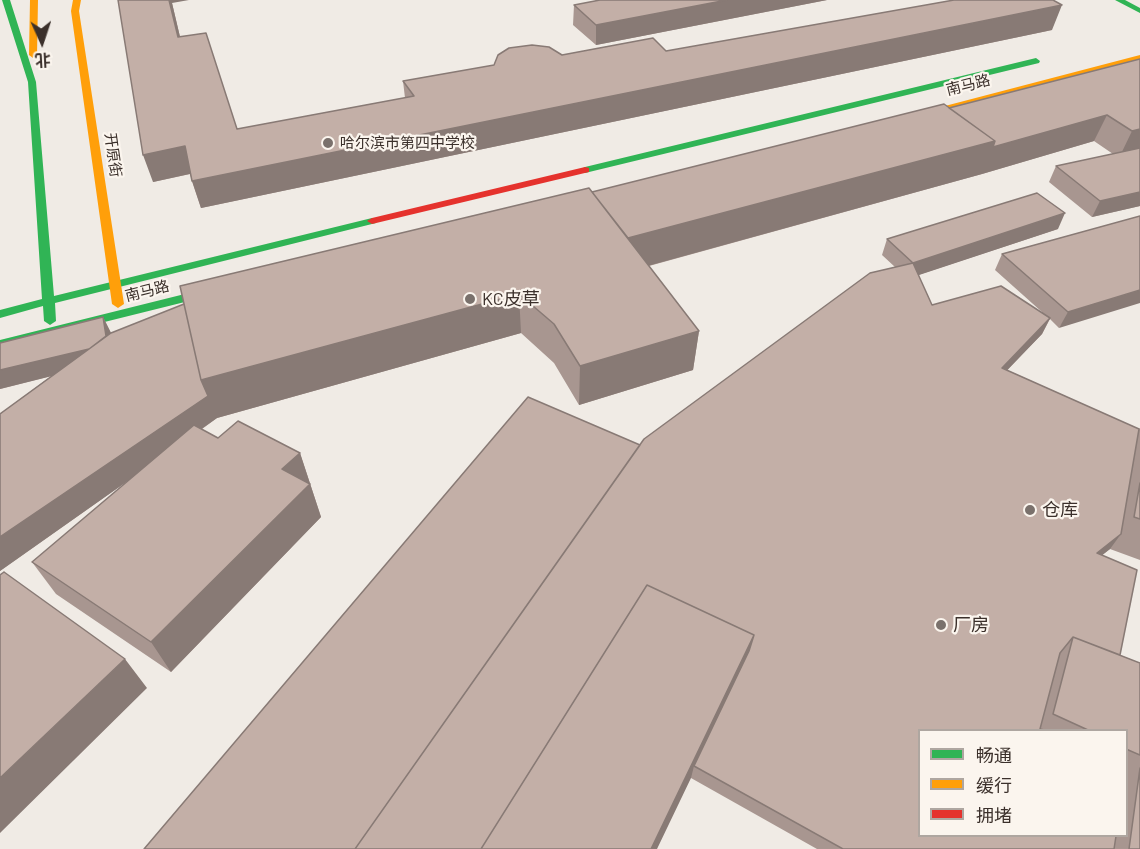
<!DOCTYPE html>
<meta charset="utf-8">
<style>
body{margin:0}
#map{position:relative;width:1140px;height:849px;overflow:hidden;background:#f0ebe5;font-family:Barlow,"Noto Sans SC",sans-serif}
canvas{display:block}
.legend{position:absolute;left:918px;top:729px;width:210px;height:108px;box-sizing:border-box;background:#fbf5ee;border:2px solid #aea6a0;margin:0;padding:8px 10px;list-style:none;font-size:18px;color:#3b302b}
.legend li{display:flex;align-items:center;gap:12px;height:30px}
.legend b{width:30px;border:2px solid #aea6a0}
.north{position:absolute;left:12px;top:12px;width:60px;height:60px;-webkit-text-stroke:4px #fbf5ee;paint-order:stroke;rotate:177deg;font-size:16px;font-weight:700;line-height:24px;text-align:center;color:#3b302b}
.north::after{content:'';display:block;margin:auto;width:21px;height:27px;background:#3b302b;clip-path:polygon(50% 0,100% 100%,50% 72%,0 100%)}
</style>
<div id="map">
<canvas width="1140" height="849"></canvas>
<ul class="legend">
<li><b style="height:8px;background:#30b455"></b>畅通</li>
<li><b style="height:8px;background:#ff9f0a"></b>缓行</li>
<li><b style="height:8px;background:#e5322d"></b>拥堵</li>
</ul>
<div class="north">北</div>
</div>
<script>
const c = document.querySelector('canvas').getContext('2d');
c.lineJoin = 'round';
function shape(rows) {
  const path = new Path2D();
  for (const r of rows) {
    path.moveTo(r[0], r[1]);
    for (let i = 2; i < r.length; i += 2) path.lineTo(r[i], r[i + 1]);
  }
  return path;
}
function paint(path, color) {
  c.fillStyle = color;
  c.fill(path, 'evenodd');
}
function strokePath(path, color, width, dash) {
  c.strokeStyle = color;
  c.lineWidth = width;
  c.lineCap = dash ? 'butt' : 'round';
  c.setLineDash(dash || []);
  c.stroke(path);
}
function drawText(font, color, halo, rows, align = 'center') {
  c.font = font + ' Barlow,"Noto Sans SC",sans-serif';
  c.lineWidth = 4.5;
  c.setLineDash([]);
  c.textBaseline = 'middle';
  c.strokeStyle = halo;
  c.fillStyle = color;
  for (const [text, x, y, turn = 0] of rows) {
    c.save();
    c.translate(x, y);
    c.rotate((+turn || 0) * Math.PI / 180);
    c.textAlign = isNaN(turn) ? turn : align;
    if (halo) c.strokeText(text, 0, 0);
    c.fillText(text, 0, 0);
    c.restore();
  }
}
const fast = shape([
 [2,0,10,0,36,82,54,296,372,218,377,221,376,223,55,303,56,321,50,325,44,321,43,306,0,318,0,310,42,299,28,82,2,0],
 [1115,0,1125,0,1140,8,1140,13,1115,0],
 [1036,58,1040,61,1039,63,585,173,580,170,585,167,1036,58],
 [225,284,229,285,231,288,229,291,0,348,0,340,225,284]
]);
const slow = shape([
 [30,0,38,0,37,55,33,58,29,55,30,0],
 [73,0,81,0,79,11,124,304,118,308,112,304,71,11,73,0],
 [1140,55,1140,61,904,121,899,118,1140,55]
]);
const jam = shape([
 [585,167,589,168,589,172,372,224,367,221,372,218,585,167]
]);
const wall = shape([
 [600,0,827,0,596,45,573,25,574,5],
 [172,3,180,37,237,129,405,98,403,81,562,55,666,51,1052,30,201,208,192,181,190,174,153,182],
 [1140,59,1140,206,1092,217,1049,182,1056,166,1113,154,1094,141,982,174,649,266,699,331,693,370,579,405,554,363,521,333,217,418,202,429,218,438,300,453,321,517,171,672,56,594,32,562,129,480,0,571,0,414,51,376,0,389,0,343,103,317,111,333,592,192,949,108],
 [1140,216,1059,328,1050,319,1042,334,1007,370,1139,429,1140,428,1140,560,1110,549,1102,555,1120,655,1140,663,1140,849,817,849,691,778,640,445,895,267,882,255,887,239,1058,229,918,275,932,305,1042,312,995,270,1002,254],
 [920,730,1126,730,1126,836,920,836]
]);
const shadedWall = shape([
 [169,0,189,0,172,3,186,62,178,37],
 [727,0,827,0,596,45,596,25],
 [1062,5,1052,30,201,208,192,181],
 [1107,115,1094,141,982,174,622,273,624,239,995,141],
 [1140,129,1140,152,1119,158,1132,131],
 [185,146,194,173,153,182,143,155],
 [1140,192,1140,206,1092,217,1100,201],
 [1065,213,1058,229,907,279,913,263],
 [1140,290,1140,303,1059,328,1068,312],
 [519,294,521,333,217,418,0,571,0,537,201,380],
 [103,317,111,333,116,360,0,389,0,370],
 [1050,318,1042,334,994,384,1002,368],
 [699,331,693,370,579,405,580,366],
 [300,453,321,517,171,672,151,642,282,469],
 [1121,534,1110,549,1086,568,1097,553],
 [754,635,745,665,694,766,691,778,657,849,651,849],
 [125,659,147,688,0,833,0,778]
]);
const building = shape([
 [118,0,169,0,178,37,206,33,237,129,414,96,403,81,494,65,498,55,509,48,532,45,549,47,562,55,653,38,666,51,954,0,1053,0,1062,5,192,181,185,146,143,155,118,0],
 [600,0,727,0,596,25,574,5,600,0],
 [1140,59,1140,129,1132,131,1107,115,993,147,995,141,949,108,1140,59],
 [944,104,995,141,628,238,592,192,944,104],
 [1140,148,1140,192,1100,201,1056,166,1140,148],
 [589,188,699,331,580,366,554,324,519,294,201,380,180,286,589,188],
 [1037,193,1065,213,913,263,932,305,1001,286,1050,318,1002,368,1139,429,1121,534,1097,553,1137,570,1120,655,1073,637,1060,653,1040,729,1044,730,920,730,920,836,1116,836,1114,849,843,849,694,766,749,651,754,635,647,585,481,849,355,849,644,439,870,273,913,263,887,239,1037,193],
 [1140,216,1140,290,1068,312,1002,254,1140,216],
 [184,304,201,380,208,396,0,537,0,414,111,333,184,304],
 [103,317,106,336,89,349,0,370,0,343,103,317],
 [528,397,640,445,355,849,144,849,528,397],
 [238,421,300,453,282,469,310,484,151,642,32,562,194,425,218,438,238,421],
 [1140,483,1140,519,1134,517,1140,483],
 [4,572,125,659,0,778,0,575,4,572],
 [647,585,754,635,651,849,481,849,647,585],
 [1073,637,1140,663,1140,755,1126,749,1126,730,1088,730,1053,714,1073,637],
 [1140,768,1140,849,1129,849,1140,768]
]);
const markers = [
 [328,143,6,"#7a716c"],
 [470,299,6,"#7a716c"],
 [1030,510,6,"#7a716c"],
 [941,625,6,"#7a716c"]
];
const farStreetnames = [
 ["南马路",968,85,-14],
 ["开原街",113,155,82],
 ["南马路",147,291,-14]
];
const farPoinames = [
 ["哈尔滨市第四中学校",340,143]
];
const poiNames = [
 ["KC皮草",482,299],
 ["仓库",1042,510],
 ["厂房",953,625]
];
paint(fast, '#30b455');
paint(slow, '#ff9f0a');
paint(jam, '#e5322d');
paint(wall, '#a89690');
paint(shadedWall, '#887a75');
paint(building, '#c3afa7');
strokePath(building, '#887a75', 1.5);
for (const [x, y, r, color] of markers) {
  const dot = new Path2D();
  dot.arc(x, y, r, 0, 2 * Math.PI);
  c.fillStyle = color;
  c.fill(dot);
  strokePath(dot, '#fbf5ee', 2);
}
drawText('15px', '#3b302b', '#fbf5ee', farStreetnames);
drawText('15px', '#3b302b', '#fbf5ee', farPoinames, 'left');
drawText('18px', '#3b302b', '#fbf5ee', poiNames, 'left');
</script>
